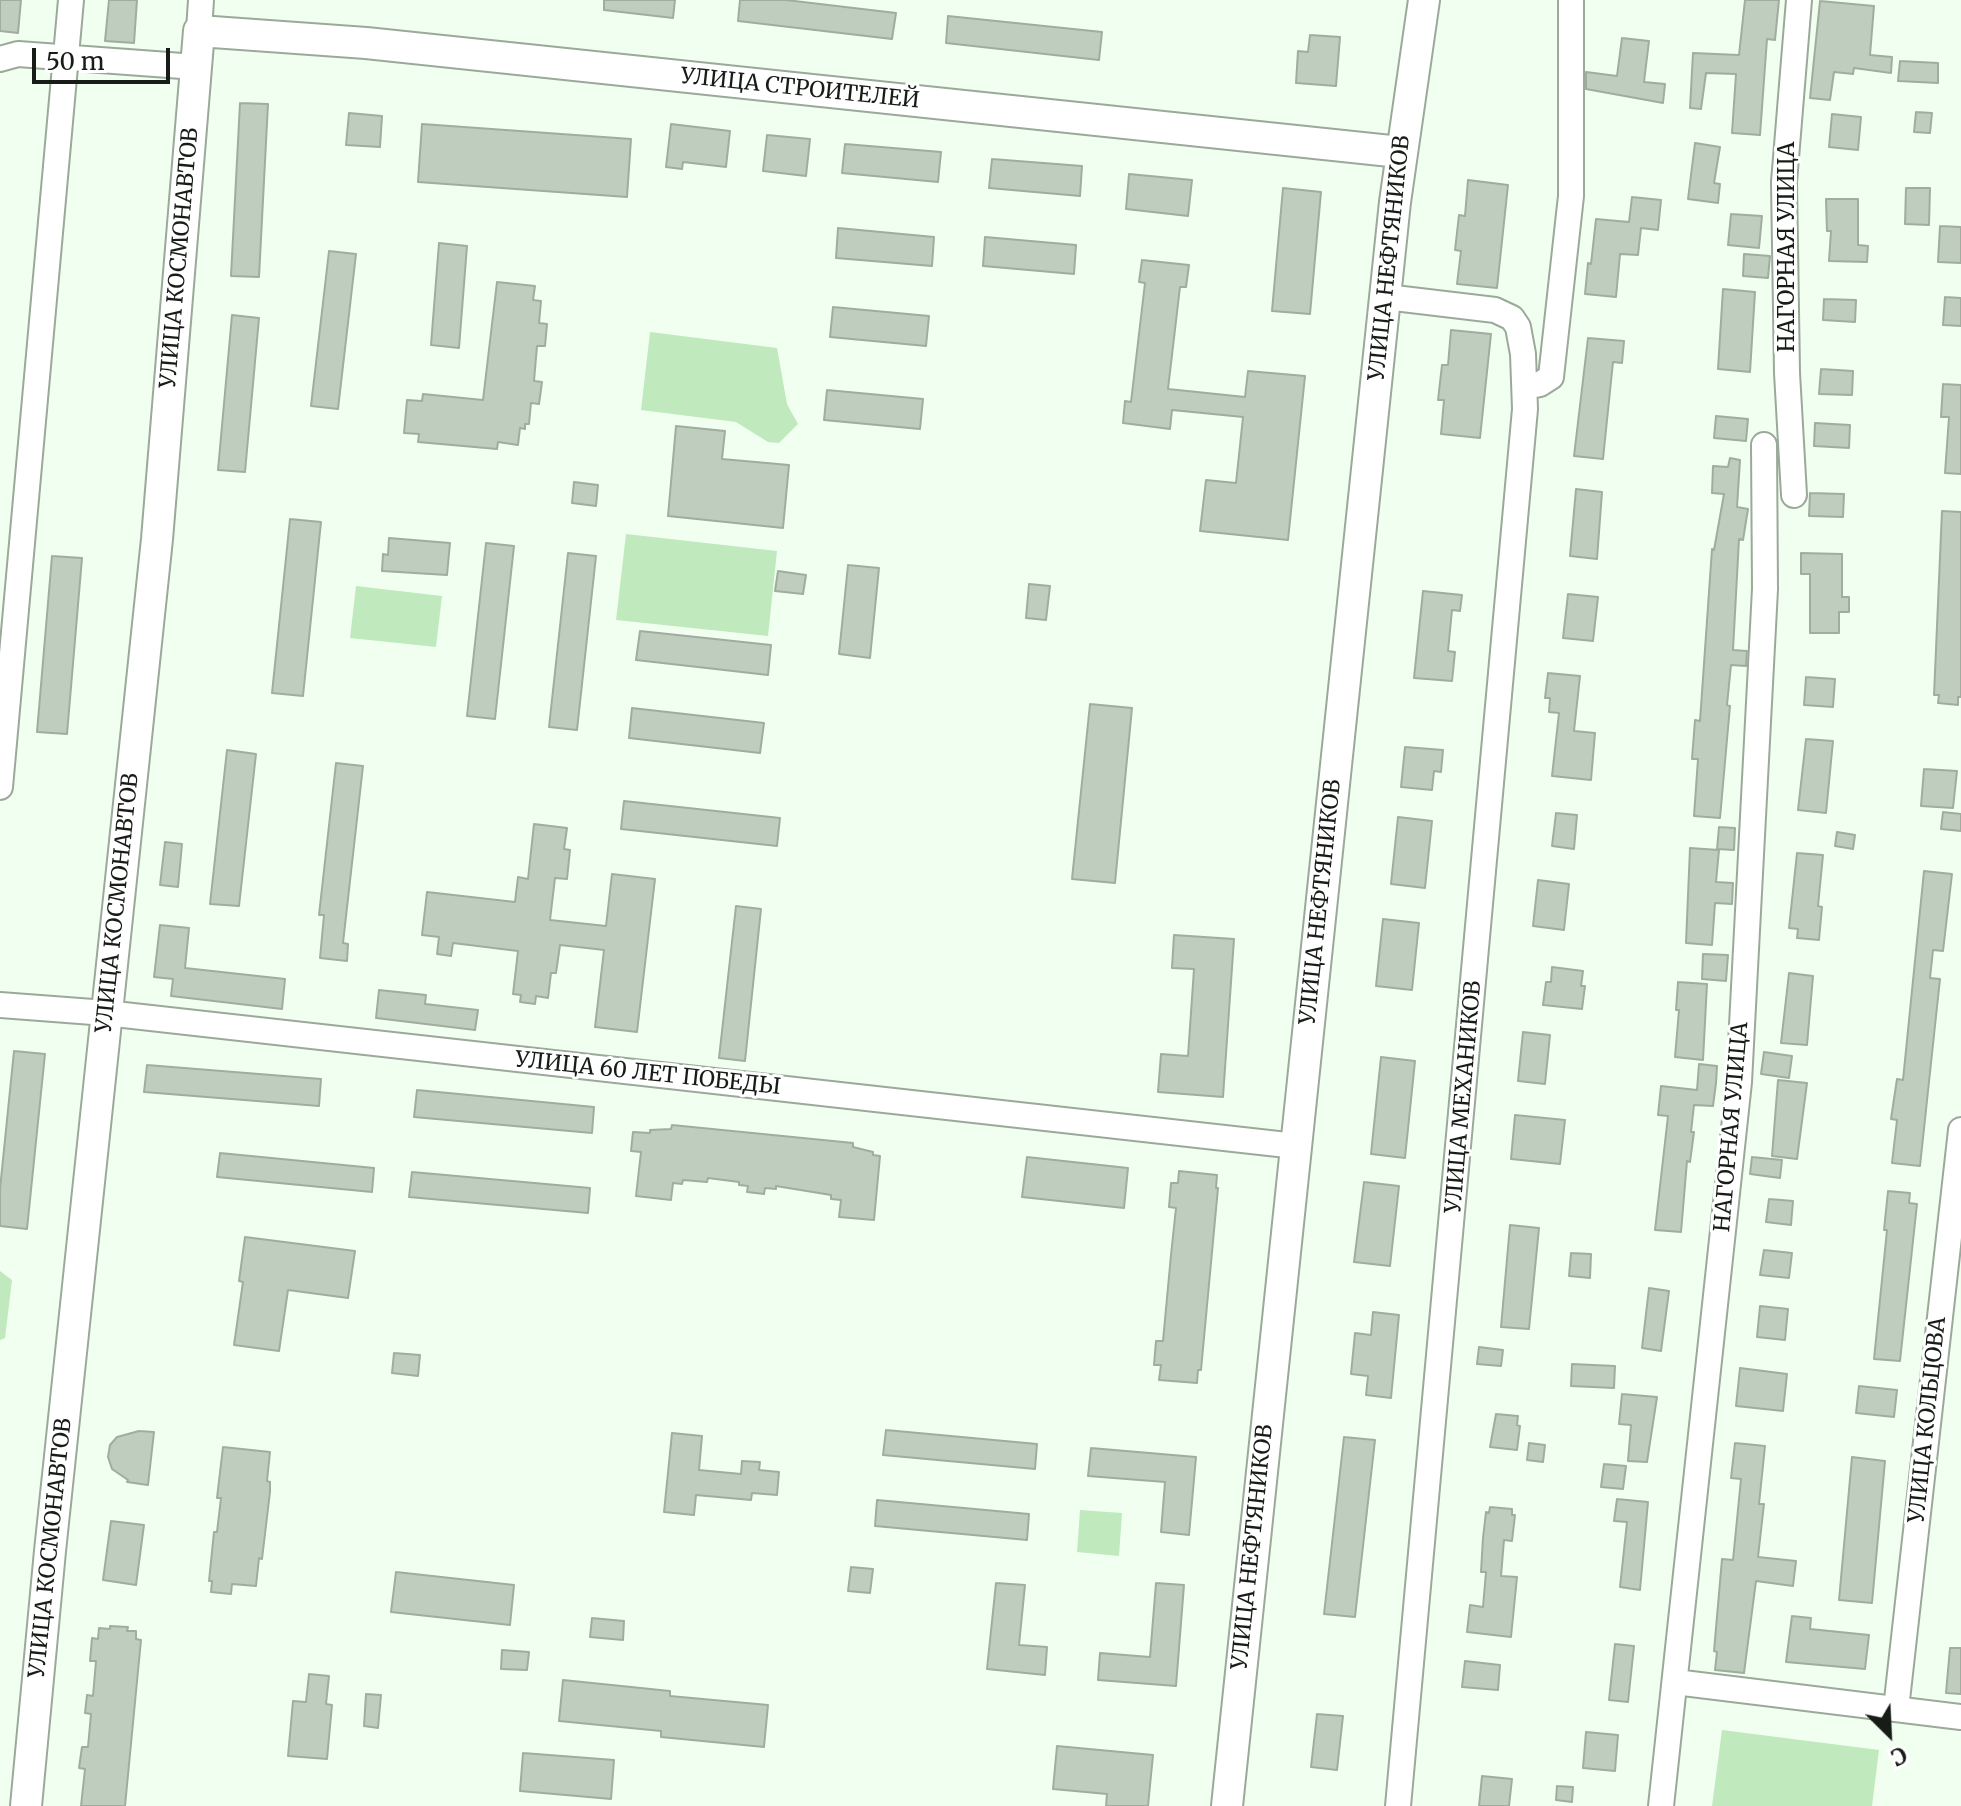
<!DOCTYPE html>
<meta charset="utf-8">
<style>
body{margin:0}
#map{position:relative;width:1961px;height:1806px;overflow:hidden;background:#f1fff0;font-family:Merriweather,serif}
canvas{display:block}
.north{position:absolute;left:1849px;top:1694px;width:80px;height:80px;-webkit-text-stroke:6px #fff;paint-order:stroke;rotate:156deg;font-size:22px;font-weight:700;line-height:32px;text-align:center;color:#171c17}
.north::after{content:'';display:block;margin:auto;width:28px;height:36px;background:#171c17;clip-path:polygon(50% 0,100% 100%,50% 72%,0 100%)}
.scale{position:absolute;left:32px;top:48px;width:138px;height:36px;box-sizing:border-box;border:4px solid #171c17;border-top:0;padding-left:10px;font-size:24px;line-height:28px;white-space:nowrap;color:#171c17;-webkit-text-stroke:6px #fff;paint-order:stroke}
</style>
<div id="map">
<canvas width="1961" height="1806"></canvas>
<div class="north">С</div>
<div class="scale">50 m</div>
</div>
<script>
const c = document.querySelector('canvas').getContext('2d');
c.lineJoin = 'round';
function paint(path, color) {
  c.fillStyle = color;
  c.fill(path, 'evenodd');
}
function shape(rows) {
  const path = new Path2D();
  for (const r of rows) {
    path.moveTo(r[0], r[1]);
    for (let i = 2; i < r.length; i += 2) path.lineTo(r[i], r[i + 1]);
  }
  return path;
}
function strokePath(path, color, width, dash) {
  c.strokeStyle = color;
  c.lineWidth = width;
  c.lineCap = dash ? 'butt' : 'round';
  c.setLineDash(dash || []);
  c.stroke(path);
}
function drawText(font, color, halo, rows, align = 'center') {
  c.font = font + ' Merriweather,serif';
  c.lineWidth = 6;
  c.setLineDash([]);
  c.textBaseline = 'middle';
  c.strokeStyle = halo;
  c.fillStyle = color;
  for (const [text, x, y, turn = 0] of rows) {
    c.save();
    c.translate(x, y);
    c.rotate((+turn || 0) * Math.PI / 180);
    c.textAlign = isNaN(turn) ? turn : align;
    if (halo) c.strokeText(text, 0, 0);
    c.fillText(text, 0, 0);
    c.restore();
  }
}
const green = shape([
 [650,332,777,348,787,404,798,424,779,443,768,442,736,422,641,410],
 [626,534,777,551,768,636,616,620],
 [356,586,442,596,436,647,350,638],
 [0,1271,12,1280,5,1338,0,1340],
 [1080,1510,1122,1513,1119,1556,1077,1552],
 [1722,1730,1879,1750,1872,1806,1712,1806]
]);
const building = shape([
 [0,0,21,0,18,33,0,31,0,0],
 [109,0,137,0,134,43,105,41,109,0],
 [604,0,675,0,673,18,604,10,604,0],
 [740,0,786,0,896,13,892,39,738,21,740,0],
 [1745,0,1779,0,1775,40,1767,39,1760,135,1732,133,1736,74,1706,73,1701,109,1690,108,1693,53,1739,55,1745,0],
 [1820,1,1874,6,1870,55,1892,57,1891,73,1854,68,1853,74,1834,72,1830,100,1810,98,1820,1],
 [948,16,1102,32,1099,60,946,43,948,16],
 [1310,35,1340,37,1336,86,1296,83,1298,51,1308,52,1310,35],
 [1622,38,1649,41,1644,82,1665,84,1663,103,1586,89,1586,72,1617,76,1622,38],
 [1900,61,1938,63,1938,83,1898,81,1900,61],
 [240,103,268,104,259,277,231,276,240,103],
 [1916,112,1932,113,1930,133,1914,132,1916,112],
 [349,113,382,116,380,147,346,145,349,113],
 [1832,114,1861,117,1858,150,1829,147,1832,114],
 [422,124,631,139,627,197,418,182,422,124],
 [671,124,730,131,726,167,683,162,682,169,666,167,671,124],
 [767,135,810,139,806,176,763,171,767,135],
 [1695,143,1720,147,1714,183,1720,184,1718,203,1688,199,1695,143],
 [845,144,941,152,938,182,842,173,845,144],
 [992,159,1082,166,1080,196,989,188,992,159],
 [1129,174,1192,180,1188,216,1126,209,1129,174],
 [1468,180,1508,185,1497,288,1457,284,1461,251,1455,250,1459,215,1465,216,1468,180],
 [1283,188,1321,192,1310,314,1272,311,1283,188],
 [1906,188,1930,188,1929,225,1905,224,1906,188],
 [1632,197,1661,200,1658,230,1641,228,1638,255,1620,254,1616,297,1585,294,1588,263,1591,264,1596,219,1629,222,1632,197],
 [1826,199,1858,199,1858,245,1868,246,1867,262,1829,261,1831,231,1827,231,1826,199],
 [1731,214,1762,216,1759,248,1728,245,1731,214],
 [1940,226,1961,227,1961,263,1938,262,1940,226],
 [838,228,934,237,932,266,836,258,838,228],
 [985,237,1076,245,1074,274,983,266,985,237],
 [439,243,467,246,459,348,431,345,439,243],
 [329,251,356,254,338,409,311,406,329,251],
 [1744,254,1770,256,1768,278,1743,276,1744,254],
 [1142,260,1189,265,1186,287,1180,287,1168,389,1245,397,1248,371,1305,376,1288,540,1200,531,1206,480,1236,483,1243,417,1172,410,1170,429,1123,423,1125,401,1131,402,1145,283,1139,282,1142,260],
 [497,282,535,286,533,300,541,301,539,323,547,324,545,346,537,346,534,381,542,382,539,404,531,403,529,424,525,424,525,429,520,428,518,445,498,442,497,449,418,442,419,434,404,433,407,400,422,401,423,394,483,400,497,282],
 [1723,289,1755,292,1750,372,1718,369,1723,289],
 [1945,297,1961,298,1961,326,1943,325,1945,297],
 [1824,299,1856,300,1855,322,1823,320,1824,299],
 [833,307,929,316,926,346,830,337,833,307],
 [232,315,259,318,245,472,218,470,232,315],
 [1451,330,1491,334,1480,438,1441,434,1444,400,1438,400,1442,365,1448,365,1451,330],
 [1588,338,1624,341,1622,363,1613,362,1603,459,1574,456,1588,338],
 [1821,369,1853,371,1852,395,1819,394,1821,369],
 [1943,384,1961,385,1961,474,1945,473,1949,417,1941,417,1943,384],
 [827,390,923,399,920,429,824,420,827,390],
 [1716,416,1748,419,1746,441,1714,438,1716,416],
 [1815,423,1850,425,1849,448,1814,446,1815,423],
 [676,426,725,431,722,459,789,465,783,528,668,516,676,426],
 [1730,458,1740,460,1737,507,1748,509,1743,540,1739,539,1733,650,1747,651,1746,666,1731,665,1727,705,1730,706,1720,818,1694,816,1698,759,1692,759,1695,720,1700,721,1712,549,1714,550,1724,494,1712,493,1713,466,1728,467,1730,458],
 [574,482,598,485,596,506,572,503,574,482],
 [1576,489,1602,492,1597,559,1570,556,1576,489],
 [1810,493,1844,494,1843,517,1809,516,1810,493],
 [1942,511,1961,512,1961,697,1958,697,1958,705,1938,703,1939,695,1934,695,1942,511],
 [290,519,321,522,303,696,272,693,290,519],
 [389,538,450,543,447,575,382,571,383,554,388,555,389,538],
 [486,543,514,546,495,719,467,716,486,543],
 [568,553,596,556,577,730,549,727,568,553],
 [1801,553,1842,554,1842,597,1849,597,1849,612,1839,612,1839,633,1810,633,1810,574,1801,574,1801,553],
 [52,556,82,558,67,734,37,732,52,556],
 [848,565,879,568,870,658,839,654,848,565],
 [778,571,806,575,803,594,775,591,778,571],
 [1029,584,1050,586,1046,620,1026,618,1029,584],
 [1423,591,1462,595,1460,611,1452,610,1448,651,1455,652,1452,681,1414,678,1423,591],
 [1568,594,1598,597,1593,641,1563,638,1568,594],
 [640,631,771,645,768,675,636,660,640,631],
 [1548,673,1580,676,1574,731,1595,733,1591,780,1552,776,1559,713,1549,712,1550,698,1545,698,1548,673],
 [1806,677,1835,679,1833,707,1804,705,1806,677],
 [1090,704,1132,708,1115,883,1072,879,1090,704],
 [632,708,764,723,760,753,629,738,632,708],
 [1806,739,1833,741,1826,813,1798,810,1806,739],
 [1405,747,1443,750,1441,772,1434,771,1432,790,1401,787,1405,747],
 [227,750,256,754,239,906,210,904,227,750],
 [336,763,363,766,343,943,348,944,347,961,320,958,324,915,319,915,336,763],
 [1924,769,1957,771,1953,808,1921,806,1924,769],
 [624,801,780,818,777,846,621,829,624,801],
 [1943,812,1961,814,1961,831,1941,829,1943,812],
 [1556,813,1577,815,1574,849,1552,846,1556,813],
 [1398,817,1432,821,1425,888,1391,884,1398,817],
 [534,824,567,828,564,849,570,850,567,879,555,878,550,920,606,926,612,874,655,879,637,1032,595,1027,604,950,560,945,556,973,551,973,548,998,536,996,535,1004,520,1002,521,995,513,994,518,951,453,943,451,956,437,954,439,937,422,935,427,892,515,902,518,877,528,879,534,824],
 [1719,827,1735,828,1734,850,1717,849,1719,827],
 [1837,832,1855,835,1853,849,1835,846,1837,832],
 [165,842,182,844,178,887,160,885,165,842],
 [1690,848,1719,850,1716,882,1733,883,1732,904,1715,903,1712,945,1686,943,1690,848],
 [1797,853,1823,855,1818,906,1822,907,1819,940,1797,938,1798,929,1789,928,1797,853],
 [1924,871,1952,874,1943,951,1933,950,1930,978,1940,979,1920,1166,1892,1163,1897,1120,1891,1119,1897,1079,1903,1080,1924,871],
 [1538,880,1569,884,1564,930,1533,926,1538,880],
 [736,906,761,909,745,1061,719,1058,736,906],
 [1383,919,1419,923,1412,990,1376,986,1383,919],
 [160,925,189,928,185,968,285,979,282,1009,171,996,173,979,154,977,160,925],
 [1174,935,1234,939,1223,1097,1158,1092,1161,1054,1188,1056,1194,969,1172,968,1174,935],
 [1703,954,1728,955,1726,981,1702,979,1703,954],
 [1552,967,1583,971,1581,986,1585,986,1582,1009,1543,1005,1546,982,1551,982,1552,967],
 [1789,973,1813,976,1807,1045,1781,1043,1789,973],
 [1678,982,1707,984,1703,1060,1675,1057,1679,1010,1676,1010,1678,982],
 [379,990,426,995,425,1004,478,1010,475,1030,376,1018,379,990],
 [1523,1032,1550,1035,1545,1084,1518,1081,1523,1032],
 [14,1051,45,1054,27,1229,0,1226,0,1189,14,1051],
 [1764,1052,1792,1056,1789,1078,1761,1074,1764,1052],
 [1381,1057,1415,1061,1405,1158,1371,1154,1381,1057],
 [1699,1064,1717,1066,1716,1083,1713,1106,1694,1105,1691,1132,1694,1132,1690,1162,1687,1161,1681,1232,1655,1230,1668,1116,1658,1115,1661,1086,1697,1090,1699,1064],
 [147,1065,321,1079,319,1106,144,1092,147,1065],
 [1778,1080,1807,1083,1797,1159,1772,1156,1778,1080],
 [417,1090,594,1107,592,1133,414,1117,417,1090],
 [1515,1115,1565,1120,1560,1164,1511,1159,1515,1115],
 [672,1125,853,1143,853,1147,873,1152,873,1155,880,1156,874,1220,839,1217,841,1200,831,1199,831,1195,776,1186,776,1189,765,1188,764,1194,747,1192,748,1186,739,1185,739,1182,708,1178,707,1182,683,1180,682,1184,673,1183,671,1200,636,1196,641,1152,631,1151,633,1132,650,1133,650,1130,671,1129,672,1125],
 [220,1153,374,1168,372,1192,217,1177,220,1153],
 [1027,1157,1128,1168,1124,1208,1022,1197,1027,1157],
 [1752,1157,1782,1160,1780,1178,1750,1174,1752,1157],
 [1179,1171,1217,1175,1216,1188,1218,1188,1201,1370,1198,1370,1197,1383,1159,1380,1161,1365,1154,1365,1156,1341,1163,1341,1171,1255,1176,1208,1169,1207,1171,1183,1178,1183,1179,1171],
 [412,1172,590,1188,588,1213,409,1197,412,1172],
 [1364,1182,1399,1186,1390,1266,1354,1262,1364,1182],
 [1888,1191,1910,1193,1909,1203,1917,1204,1900,1361,1874,1359,1887,1230,1884,1230,1888,1191],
 [1769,1199,1793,1201,1791,1225,1766,1222,1769,1199],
 [1510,1225,1539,1228,1529,1329,1501,1327,1510,1225],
 [245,1237,355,1251,348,1298,288,1290,279,1351,234,1345,243,1282,239,1281,245,1237],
 [1764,1250,1792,1253,1789,1278,1760,1275,1764,1250],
 [1571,1253,1591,1254,1590,1278,1569,1276,1571,1253],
 [1649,1288,1669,1291,1661,1351,1642,1348,1649,1288],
 [1760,1306,1788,1309,1785,1340,1757,1337,1760,1306],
 [1373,1312,1399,1315,1391,1398,1366,1395,1368,1376,1351,1374,1355,1333,1371,1335,1373,1312],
 [1479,1347,1503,1350,1501,1366,1477,1364,1479,1347],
 [394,1353,420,1355,418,1376,392,1373,394,1353],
 [1572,1364,1615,1366,1614,1388,1571,1386,1572,1364],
 [1740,1368,1787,1374,1783,1411,1736,1406,1740,1368],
 [1859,1386,1897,1390,1894,1417,1856,1413,1859,1386],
 [1622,1394,1657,1397,1647,1462,1628,1461,1631,1425,1619,1424,1622,1394],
 [1496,1414,1518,1416,1517,1425,1520,1426,1517,1450,1490,1447,1496,1414],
 [886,1430,1037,1444,1035,1469,883,1455,886,1430],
 [139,1431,154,1432,148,1485,127,1482,128,1480,112,1469,108,1457,110,1445,117,1437,139,1431],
 [672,1433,702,1436,699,1470,741,1474,742,1461,760,1462,759,1470,779,1472,777,1495,752,1493,751,1500,696,1495,694,1515,664,1512,672,1433],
 [1344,1437,1375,1440,1355,1617,1324,1614,1344,1437],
 [1529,1443,1545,1445,1543,1462,1527,1460,1529,1443],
 [1735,1443,1765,1446,1759,1504,1764,1504,1758,1557,1796,1561,1793,1586,1756,1581,1744,1673,1715,1670,1717,1652,1714,1651,1722,1559,1733,1560,1741,1479,1731,1478,1735,1443],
 [223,1447,270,1452,267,1481,270,1482,270,1492,262,1559,259,1558,256,1586,232,1584,231,1594,211,1592,212,1581,209,1581,214,1532,217,1532,221,1498,217,1498,223,1447],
 [1091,1448,1196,1457,1189,1535,1161,1532,1165,1482,1088,1476,1091,1448],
 [1852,1457,1885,1461,1872,1603,1839,1600,1852,1457],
 [1604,1464,1626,1466,1623,1489,1601,1487,1604,1464],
 [1617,1499,1648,1502,1640,1590,1620,1587,1627,1522,1614,1521,1617,1499],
 [877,1500,1029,1514,1027,1540,875,1526,877,1500],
 [1490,1507,1512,1509,1512,1515,1515,1515,1512,1541,1504,1540,1501,1576,1517,1577,1511,1637,1467,1632,1470,1605,1483,1607,1486,1572,1481,1572,1483,1538,1486,1512,1489,1513,1490,1507],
 [111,1521,144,1525,136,1585,103,1580,111,1521],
 [851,1567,873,1569,870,1593,848,1591,851,1567],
 [396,1572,514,1585,510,1625,391,1612,396,1572],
 [996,1583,1025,1585,1019,1645,1047,1647,1045,1675,987,1669,996,1583],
 [1156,1583,1184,1585,1176,1686,1098,1680,1100,1653,1150,1657,1156,1583],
 [1792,1616,1811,1618,1810,1629,1869,1635,1865,1669,1786,1662,1792,1616],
 [592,1618,624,1621,623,1640,590,1637,592,1618],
 [110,1626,128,1627,127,1631,136,1631,136,1639,141,1640,125,1806,81,1806,85,1769,79,1768,82,1747,88,1747,91,1714,85,1713,87,1695,93,1696,96,1661,90,1661,92,1638,98,1639,99,1628,110,1629,110,1626],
 [1615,1644,1634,1646,1628,1702,1609,1700,1615,1644],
 [1950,1648,1961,1648,1961,1694,1946,1693,1950,1648],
 [502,1650,529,1652,527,1670,501,1669,502,1650],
 [1465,1661,1500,1665,1498,1690,1462,1687,1465,1661],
 [309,1674,329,1676,326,1704,332,1705,327,1759,288,1756,293,1701,306,1702,309,1674],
 [563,1680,670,1691,670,1696,768,1705,764,1747,661,1737,661,1731,559,1721,563,1680],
 [366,1694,381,1695,378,1728,364,1726,366,1694],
 [1317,1714,1343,1716,1337,1770,1311,1767,1317,1714],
 [1586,1732,1618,1735,1615,1771,1583,1768,1586,1732],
 [1057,1746,1153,1755,1148,1806,1106,1806,1107,1794,1053,1789,1057,1746],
 [523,1753,614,1760,611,1799,520,1791,523,1753],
 [1482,1776,1512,1779,1509,1806,1479,1806,1482,1776],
 [1557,1786,1573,1787,1572,1802,1556,1800,1557,1786]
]);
const minor = shape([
 [199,31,201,0],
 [0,59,18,54,196,67],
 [1386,297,1495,310,1512,318,1518,327,1523,354,1525,409,1398,1806],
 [1525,387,1540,384,1551,377,1571,196,1571,0],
 [1794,495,1787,373,1784,182,1799,0],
 [0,787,71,0],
 [0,1005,106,1013,1296,1146],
 [1675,1682,1961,1717],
 [1896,1709,1961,1130],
 [1661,1806,1739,1082,1765,589,1764,445]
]);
const major = shape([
 [26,1806,50,1551,157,539,199,31,366,43,1400,152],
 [1227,1806,1395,202,1424,0]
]);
const streetNames = [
 ["УЛИЦА СТРОИТЕЛЕЙ",800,89,6],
 ["НАГОРНАЯ УЛИЦА",1788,247,-90],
 ["УЛИЦА КОСМОНАВТОВ",180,258,-85],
 ["УЛИЦА НЕФТЯНИКОВ",1390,258,-84],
 ["УЛИЦА НЕФТЯНИКОВ",1321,902,-84],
 ["УЛИЦА КОСМОНАВТОВ",118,903,-84],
 ["УЛИЦА 60 ЛЕТ ПОБЕДЫ",648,1074,6],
 ["УЛИЦА МЕХАНИКОВ",1464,1097,-85],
 ["НАГОРНАЯ УЛИЦА",1732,1127,-85],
 ["УЛИЦА КОЛЬЦОВА",1928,1420,-84],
 ["УЛИЦА НЕФТЯНИКОВ",1253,1547,-84],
 ["УЛИЦА КОСМОНАВТОВ",51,1548,-84]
];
paint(green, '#c1e9be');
paint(building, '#bfcdbe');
strokePath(building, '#a0ad9e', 2);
strokePath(minor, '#9ba99a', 28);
strokePath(major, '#9ba99a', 34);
strokePath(minor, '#fff', 24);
strokePath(major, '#fff', 30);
drawText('22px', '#171c17', '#fff', streetNames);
</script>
